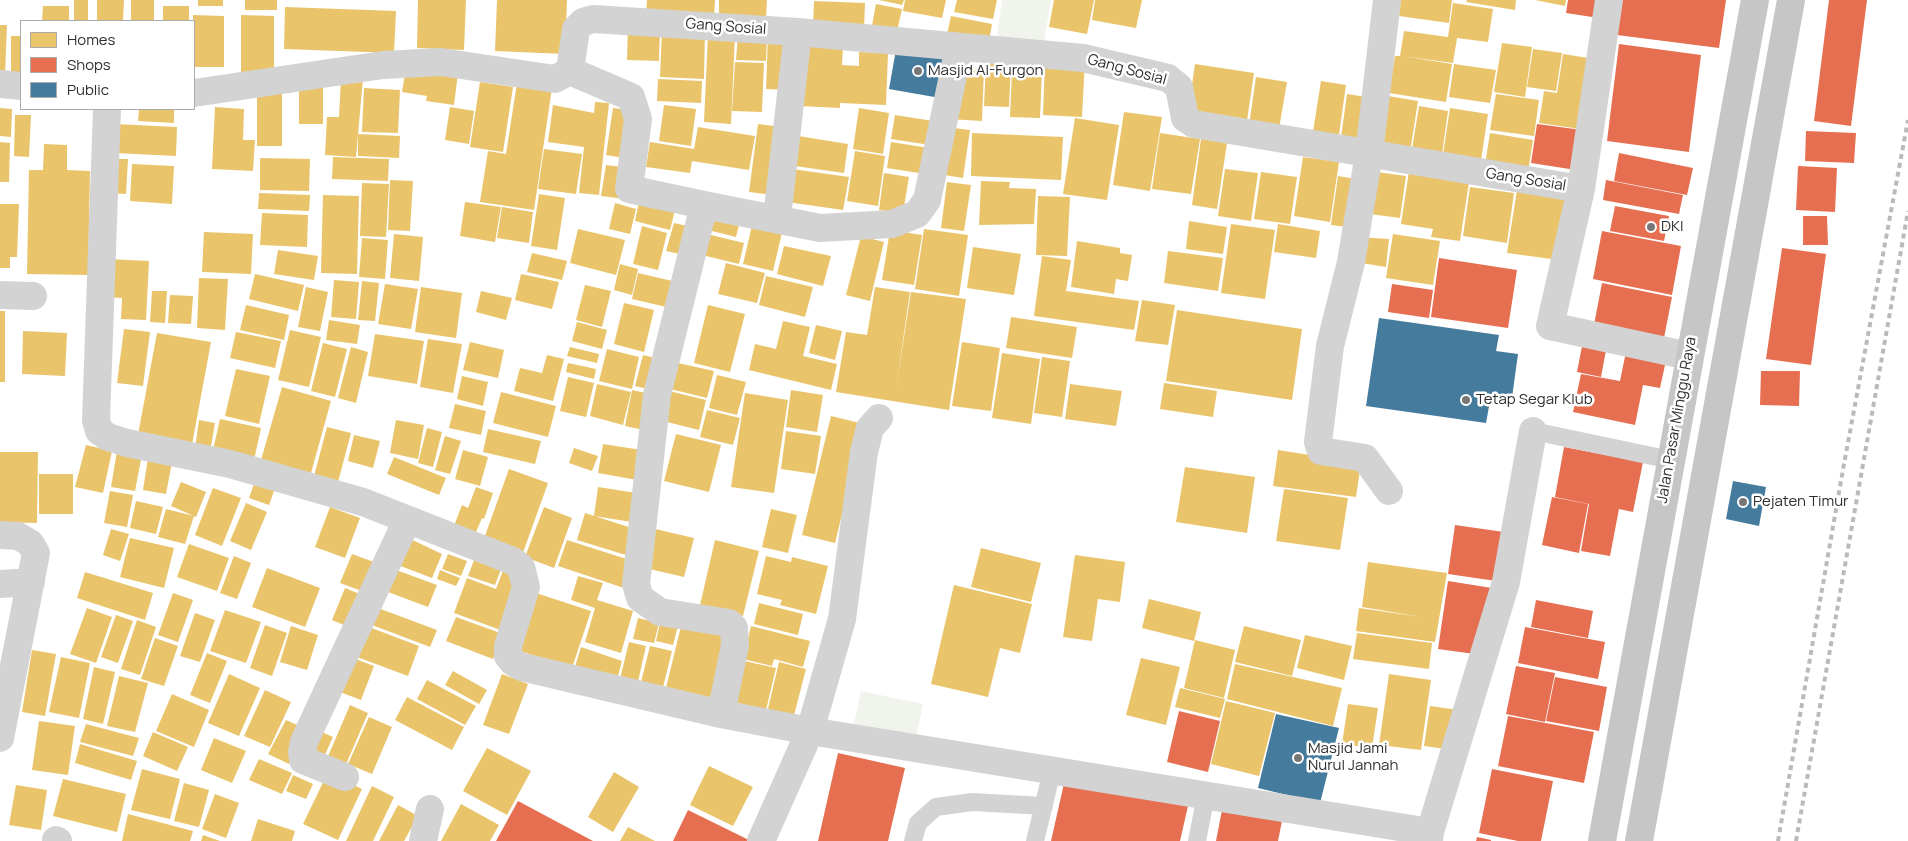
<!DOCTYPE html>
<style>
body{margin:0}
#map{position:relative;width:1908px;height:841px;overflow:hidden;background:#fff;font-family:Manrope,sans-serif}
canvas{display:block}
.legend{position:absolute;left:20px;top:20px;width:175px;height:90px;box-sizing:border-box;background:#fff;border:1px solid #ababab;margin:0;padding:6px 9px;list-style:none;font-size:15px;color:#2e2e2e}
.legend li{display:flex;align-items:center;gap:10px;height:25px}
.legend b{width:25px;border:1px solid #ababab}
</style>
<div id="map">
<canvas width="1908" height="841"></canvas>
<ul class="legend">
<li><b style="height:14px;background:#e9c46a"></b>Homes</li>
<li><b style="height:14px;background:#e76f51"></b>Shops</li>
<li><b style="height:14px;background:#457b9d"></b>Public</li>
</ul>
</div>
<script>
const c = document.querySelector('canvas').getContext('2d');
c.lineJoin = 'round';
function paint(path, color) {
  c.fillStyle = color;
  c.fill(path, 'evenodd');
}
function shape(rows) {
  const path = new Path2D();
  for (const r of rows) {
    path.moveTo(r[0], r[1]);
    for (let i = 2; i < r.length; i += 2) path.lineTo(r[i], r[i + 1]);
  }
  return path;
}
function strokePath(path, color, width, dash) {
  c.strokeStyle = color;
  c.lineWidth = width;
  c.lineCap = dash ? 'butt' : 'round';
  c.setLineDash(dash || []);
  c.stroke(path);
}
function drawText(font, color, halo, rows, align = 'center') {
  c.font = font + ' Manrope,sans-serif';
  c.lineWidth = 5;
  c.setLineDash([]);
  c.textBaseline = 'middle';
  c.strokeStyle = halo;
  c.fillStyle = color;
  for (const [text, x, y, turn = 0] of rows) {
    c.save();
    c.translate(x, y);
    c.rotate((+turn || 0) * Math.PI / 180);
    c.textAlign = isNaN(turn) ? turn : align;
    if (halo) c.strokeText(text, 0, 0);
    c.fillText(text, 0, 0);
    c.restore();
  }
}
const green = shape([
 [1002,0,1051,0,1043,49,996,42],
 [861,691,923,704,916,737,854,724]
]);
const homes = shape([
 [74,0,88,0,88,21,74,21],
 [97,0,124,0,123,21,97,21],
 [131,0,154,0,154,20,131,20],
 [198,0,223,0,223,6,198,6],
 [245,0,277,0,277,10,245,10],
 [418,0,466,0,464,50,417,48],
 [497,0,567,0,565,54,495,51],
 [647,0,715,0,714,17,646,14],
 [719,0,767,0,766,17,719,15],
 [879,0,904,0,902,5],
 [905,0,946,0,942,18,903,11],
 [957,0,997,0,993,19,954,12],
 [1054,0,1094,0,1087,34,1049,27],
 [1095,0,1142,0,1136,28,1092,20],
 [1401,0,1452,0,1449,23,1399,16],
 [1467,0,1516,0,1515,10,1466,2],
 [1535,0,1566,0,1565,6],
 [814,1,865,3,864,28,813,26],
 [1453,3,1493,9,1488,42,1457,38,1453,63,1402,56,1452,64,1446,102,1389,93,1395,56,1400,56,1404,31,1448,37],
 [876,4,902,9,896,36,871,31],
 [43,6,69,6,69,21,42,21],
 [163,6,189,6,189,21,163,21],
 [285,7,396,11,394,53,284,49],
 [193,15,224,16,224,67,194,67],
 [241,15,274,16,274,72,241,72],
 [951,16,992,24,988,46,946,39],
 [0,25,7,25,5,75,0,75],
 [628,25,660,26,659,61,627,60],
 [662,29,705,31,704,79,660,77],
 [708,34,735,35,731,124,704,122],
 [738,35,767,37,766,61,736,60],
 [11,36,21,36,21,83,11,83],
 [768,36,790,37,788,90,766,89],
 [1502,43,1532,47,1525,97,1494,92],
 [802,45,843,46,842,65,859,66,859,52,888,53,886,105,840,103,840,108,799,106],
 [1533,49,1562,53,1556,91,1527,87],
 [1563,54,1588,58,1580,129,1539,123,1544,91,1557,93],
 [1045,59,1085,61,1082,117,1043,115],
 [735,62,764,63,762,112,732,111],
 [986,63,1011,64,1009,107,984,106],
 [1195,64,1254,73,1247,121,1188,112],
 [1454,64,1496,70,1490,103,1449,97],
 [406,68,458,73,454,105,426,101,427,96,402,92],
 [984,70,982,121,949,119,958,71],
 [1012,71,1042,72,1040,118,1010,117],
 [341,77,363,78,356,157,325,155,327,117,339,117],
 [1256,77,1287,82,1279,129,1249,125],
 [658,79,702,81,701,103,657,101],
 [1321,81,1346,85,1338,142,1312,138],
 [480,82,513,87,503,152,470,147],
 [517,83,552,88,534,210,480,202,488,151,506,154],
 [299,84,323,84,323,124,299,124],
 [257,85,282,85,282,146,257,146],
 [364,88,400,90,398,133,362,132],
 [1347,94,1372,98,1366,141,1341,137],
 [1496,94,1539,100,1534,136,1490,130],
 [1382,95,1418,101,1410,152,1374,146],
 [595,102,609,103,599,195,579,193,584,147,548,142,553,105,594,113],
 [664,105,696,109,691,146,659,141],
 [1419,106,1448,111,1442,154,1412,149],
 [215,107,244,109,243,140,255,140,253,171,212,169],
 [450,107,474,111,469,144,445,140],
 [0,108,12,109,11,137,0,136],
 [613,108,636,111,630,159,606,155],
 [859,108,889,113,883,154,853,149],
 [1450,108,1488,114,1480,167,1442,161],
 [139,109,174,109,174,123,138,121],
 [1124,112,1162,117,1150,191,1113,185],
 [15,115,31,115,29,157,14,156],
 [895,115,933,121,930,145,891,139],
 [1075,118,1119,125,1107,200,1063,194],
 [115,124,177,127,176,156,114,153],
 [758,124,782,127,773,195,749,192],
 [698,127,755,136,749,170,692,161,690,173,646,167,650,142,694,149],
 [946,127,970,130,963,178,938,174],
 [972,133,1063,137,1061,180,971,176],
 [1160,133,1200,139,1191,194,1152,189],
 [1490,133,1533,140,1527,178,1484,171],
 [358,134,400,136,399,158,358,156],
 [792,135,848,144,844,173,788,165],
 [1201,139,1227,143,1217,209,1192,205],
 [0,142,10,143,9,182,0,182],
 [891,142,929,148,925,174,887,168],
 [44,144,67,145,67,170,90,171,88,275,27,274,29,170,43,170],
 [544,149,582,154,576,194,538,189],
 [855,151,885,156,878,206,847,201],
 [333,157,389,159,388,181,332,179],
 [1303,157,1339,162,1330,222,1294,216],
 [260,158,310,159,309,191,260,190],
 [111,159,128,159,126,194,110,193],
 [132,164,174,166,172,204,130,201],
 [606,165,630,168,625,199,601,196],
 [792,169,849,177,843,210,787,202],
 [1225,169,1258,173,1251,221,1218,216],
 [1409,171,1469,182,1460,241,1431,237,1433,229,1401,224],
 [1261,172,1297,177,1290,224,1254,219],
 [1377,172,1406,176,1400,218,1370,214],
 [884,173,909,177,903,213,879,210],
 [1338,176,1362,180,1355,228,1331,225],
 [390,180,413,181,410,231,388,230],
 [981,181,1010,182,1009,188,1036,189,1034,224,979,225],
 [947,182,971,185,964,231,941,228],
 [362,183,389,184,386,237,360,236],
 [1470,187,1514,193,1507,243,1463,236],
 [1517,190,1567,197,1559,260,1507,253],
 [259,193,310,195,309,211,258,209],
 [539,194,565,198,557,250,531,246],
 [323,195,359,196,357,274,321,273],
 [1038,196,1070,197,1067,256,1036,255],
 [640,197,676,206,670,230,635,221],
 [465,202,501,207,495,242,460,236],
 [615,203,636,209,630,234,609,229],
 [0,204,19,204,17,257,10,257,10,268,0,268],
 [502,207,533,212,529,243,497,238],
 [713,210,741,217,736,237,708,230],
 [262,213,308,215,307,247,260,245],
 [754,217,784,224,773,271,743,264],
 [1189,221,1227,227,1223,254,1186,249],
 [674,223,696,228,689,256,666,251],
 [1231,224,1275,230,1265,299,1221,293],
 [1278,224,1320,231,1316,258,1274,252],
 [642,226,667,233,658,270,633,264],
 [578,229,625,240,616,275,570,263],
 [924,229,968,235,959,296,915,289],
 [890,230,922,235,914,285,882,280],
 [204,232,253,234,251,274,202,272],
 [703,233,744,243,739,264,698,254],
 [394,234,423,237,419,281,390,278],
 [1393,234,1440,241,1433,285,1386,278],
 [861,236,884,242,870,301,846,295],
 [1358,237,1389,239,1386,267,1355,262],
 [362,238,388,240,385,279,359,277],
 [1077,241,1120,248,1120,253,1132,255,1128,281,1116,279,1114,294,1071,287],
 [784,246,831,256,823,286,777,274],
 [973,247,1021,254,1014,295,967,288],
 [278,250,318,256,314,280,274,274],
 [1168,251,1223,258,1218,291,1164,283],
 [532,253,567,261,562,280,527,272],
 [1042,256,1071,260,1066,291,1139,301,1134,330,1034,316],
 [107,259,149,261,146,320,121,319,122,298,105,297],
 [726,263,765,273,757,303,718,294],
 [620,264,638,269,632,295,614,290],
 [638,273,681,283,675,309,632,299],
 [255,274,304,285,298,311,249,299],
 [521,274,559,282,552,309,515,300],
 [766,276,813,287,805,317,759,305],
 [199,278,228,279,225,330,197,328],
 [334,280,359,282,356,319,331,317],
 [362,281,379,283,375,321,358,320],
 [385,284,418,289,411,329,378,324],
 [585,285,611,291,602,327,576,320],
 [306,287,328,292,320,331,298,327],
 [421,287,462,293,456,338,415,332],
 [875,287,910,292,896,388,911,292,966,299,949,410,836,392,846,332,867,335],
 [152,291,167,291,165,323,150,322],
 [481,291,512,298,506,320,476,312],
 [170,295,193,296,191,324,168,323],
 [1142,300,1175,305,1168,345,1135,341],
 [624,303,654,310,644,352,614,344],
 [246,305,289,315,284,340,240,330],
 [708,305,745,314,730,372,694,363],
 [1177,310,1302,329,1292,400,1166,381],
 [0,311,5,311,5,382,0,382],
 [1011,317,1077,327,1072,358,1006,348],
 [329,320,360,325,357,344,326,340],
 [783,321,810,327,803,356,837,364,831,390,749,370,755,344,776,349],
 [577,322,607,330,602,349,572,341],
 [816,325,842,331,835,360,809,353],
 [124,329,150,332,143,386,117,383],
 [290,330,321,337,309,387,278,380],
 [23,331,67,333,65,376,22,374],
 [236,332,281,341,275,368,230,358],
 [157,333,211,342,191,450,137,440],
 [375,334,424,341,417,384,368,376],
 [428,339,462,344,453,393,420,387],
 [470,342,504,350,498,378,463,370],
 [962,342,1000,348,991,411,952,406],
 [323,343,347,349,335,397,311,391],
 [351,347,368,352,356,403,338,398],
 [570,347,599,354,597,363,567,356],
 [607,349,639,357,632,389,599,381],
 [1002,353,1040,359,1031,424,992,418],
 [547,355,564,359,553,401,514,391,520,368,542,373],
 [643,355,664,360,656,391,635,386],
 [1042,357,1070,361,1062,417,1034,413],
 [669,361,714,371,707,398,662,387],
 [568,363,596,369,594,379,566,372],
 [236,369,270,376,259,424,225,416],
 [717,375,746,382,737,415,709,408],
 [462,376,488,382,483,406,457,399],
 [568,377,594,383,586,417,560,411],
 [1164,383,1217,391,1213,417,1160,409],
 [597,384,631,392,623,425,590,416],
 [1070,384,1122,391,1116,426,1065,419],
 [282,387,331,401,311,473,261,460],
 [632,390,655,395,648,431,625,426],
 [665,390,706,400,699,430,659,420],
 [791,390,823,395,817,432,786,427],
 [501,392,556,406,548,437,493,423],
 [745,393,788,400,774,493,731,487],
 [455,404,486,411,481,435,449,428],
 [707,410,740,418,733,445,700,437],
 [831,416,864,424,835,543,802,535],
 [220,419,261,428,254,460,213,450],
 [199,420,215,423,210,452,195,449],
 [396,420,424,425,418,459,390,453],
 [327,427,351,433,337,486,313,480],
 [427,428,442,432,433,467,418,463],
 [488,429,541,441,535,464,483,452],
 [786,431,821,436,815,474,781,469],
 [676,434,721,445,709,492,664,481],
 [354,435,380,441,373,468,348,461],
 [445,436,461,441,450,474,435,470],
 [603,444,648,451,643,481,598,473],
 [86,445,112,451,103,493,75,487],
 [118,445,143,449,135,491,111,487],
 [574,448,598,456,592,471,569,463],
 [463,450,488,457,480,486,455,479],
 [1278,450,1361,463,1356,497,1273,486],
 [0,452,38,452,37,523,0,522],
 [394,457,446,478,439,495,387,474],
 [148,458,172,462,166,494,143,490],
 [1185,467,1255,477,1247,533,1176,522],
 [509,469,548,483,520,561,481,547],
 [258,473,278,480,269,505,249,498],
 [39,474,73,474,73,514,39,514],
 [181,482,206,492,196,517,171,506],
 [476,487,493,493,484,519,482,518,473,539,452,531,462,505,468,508],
 [598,487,643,494,638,523,594,516],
 [213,488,241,498,222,546,195,535],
 [1284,489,1348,498,1340,550,1276,541],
 [110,491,133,495,127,527,104,523],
 [136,501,163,507,156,534,130,528],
 [246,503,267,512,251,550,230,541],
 [330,507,360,518,345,558,315,547],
 [544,507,572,518,554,568,525,557],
 [166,509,194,516,185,544,158,537],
 [771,509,797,515,788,553,762,547],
 [585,513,638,530,629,556,577,540],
 [651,528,694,538,684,577,641,567],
 [111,529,129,534,120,561,103,555],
 [404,536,442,554,432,578,390,562],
 [130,538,174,548,164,588,120,577],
 [567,540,636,562,627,589,558,566],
 [715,540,759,551,743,616,700,605],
 [189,544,229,558,217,591,177,577],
 [981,548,1041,563,1031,602,971,587],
 [352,554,382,565,370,594,340,583],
 [448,554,467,561,461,576,442,569],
 [476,555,503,564,495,585,468,576],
 [1075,555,1125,562,1120,602,1098,599,1092,641,1063,637],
 [234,556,251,563,237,599,220,593],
 [766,556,791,562,792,557,828,566,816,614,780,605,782,600,757,594],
 [1368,562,1447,573,1435,642,1356,631,1359,608,1422,617,1362,607],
 [388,567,437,585,428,607,380,589],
 [267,568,320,588,305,627,252,607],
 [504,568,520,575,506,632,454,613,467,578,496,589],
 [440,570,460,578,456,586,437,579],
 [85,572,153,593,145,620,77,598],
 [578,576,603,583,597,600,633,611,621,653,585,642,595,608,571,600],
 [954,585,1032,604,1020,653,1000,648,988,697,931,684],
 [345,588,367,597,353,629,332,620],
 [173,593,193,600,178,642,158,635],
 [536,593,591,611,572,668,517,650],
 [1149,599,1201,612,1194,641,1142,628],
 [759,603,803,614,798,635,754,624],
 [87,608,112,617,96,663,70,654],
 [378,608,437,630,430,647,372,625],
 [225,610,261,622,246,663,210,651],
 [195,613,215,620,200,662,180,656],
 [116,615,133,621,118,663,101,657],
 [456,617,503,634,493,659,446,641],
 [638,618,659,623,654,643,633,639],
 [683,618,733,629,715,704,665,692],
 [661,619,679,622,673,645,656,641],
 [137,620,156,627,140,675,121,669],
 [265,625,287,633,272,676,250,668],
 [291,626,318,635,307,670,280,662],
 [751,626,810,641,803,667,774,659,772,666,743,659],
 [1244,626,1301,640,1292,676,1235,662],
 [369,627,419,646,408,676,357,657],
 [1357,633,1432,643,1429,669,1353,659],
 [1305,635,1352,646,1344,680,1297,668],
 [155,638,178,646,164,686,141,679],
 [1195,640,1235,650,1224,698,1184,688],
 [629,642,646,646,637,686,619,683],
 [650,646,672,651,662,691,640,686],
 [581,647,622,661,616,683,574,670],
 [32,650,56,654,45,716,22,712],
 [207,653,227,661,210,703,190,695],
 [61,657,90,663,79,718,49,712],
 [353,658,374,666,361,700,340,692],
 [1141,658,1180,667,1166,725,1126,715],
 [740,660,776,668,766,710,730,701],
 [779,662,806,669,793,719,767,713],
 [1235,664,1342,688,1333,726,1227,699],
 [94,667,115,672,103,724,83,719],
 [453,671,487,690,479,704,445,685],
 [229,674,260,688,239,736,208,723],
 [502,674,528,684,509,734,483,725],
 [1389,674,1431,680,1421,750,1379,745],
 [119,676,148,683,135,732,107,726],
 [427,680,476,706,465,725,417,699],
 [1180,688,1225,699,1220,718,1175,707],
 [265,690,291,702,270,747,244,736],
 [172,694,209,710,194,747,156,731],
 [407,697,464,727,452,750,395,720],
 [1226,701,1275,713,1259,776,1211,764],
 [1348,704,1378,708,1372,748,1342,744],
 [350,705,368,713,344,769,326,761],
 [1430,706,1459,710,1453,750,1424,746],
 [369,717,392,727,372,774,348,764],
 [286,720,306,729,289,764,268,754],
 [39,721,75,726,68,775,32,770],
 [86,724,139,738,133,756,80,742],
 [315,729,333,737,323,759,305,751],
 [153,732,188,747,177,771,143,756],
 [214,738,246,751,232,783,201,770],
 [80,744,137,761,131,780,75,763],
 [487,748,531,771,507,815,463,791],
 [259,759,292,773,282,794,249,780],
 [709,766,753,787,733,826,690,805],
 [142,769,180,779,170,819,131,810],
 [328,772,362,789,338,840,303,824],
 [614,772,639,787,613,832,588,817],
 [293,775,313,784,306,799,286,791],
 [63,779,126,794,117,832,53,816],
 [184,783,209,790,199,827,174,821],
 [16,785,47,790,41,830,9,825],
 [372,786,394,797,373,841,346,841],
 [215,794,239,803,226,838,202,829],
 [461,804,499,825,490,841,441,841],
 [398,805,418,816,404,841,379,841],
 [128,814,193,831,190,841,122,841],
 [258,819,295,831,292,841,251,841],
 [628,827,655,841,620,841],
 [203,835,220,841,201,841]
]);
const shops = shape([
 [1568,0,1602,0,1599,18,1566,13],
 [1622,0,1726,0,1719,48,1617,35],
 [1829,0,1867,0,1851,126,1814,121],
 [1619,44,1701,55,1689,152,1607,141],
 [1537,124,1582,130,1576,170,1531,163],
 [1806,131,1856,133,1854,163,1805,161],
 [1619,153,1693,168,1687,195,1614,181],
 [1798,166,1837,168,1835,212,1796,210],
 [1606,180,1683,195,1679,214,1603,200],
 [1615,206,1669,216,1664,241,1610,231],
 [1803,216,1827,216,1828,245,1803,245],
 [1602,231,1681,246,1672,295,1593,279],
 [1782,248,1826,254,1811,365,1766,359],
 [1439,258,1517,270,1508,328,1431,317],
 [1602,283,1672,297,1663,343,1593,330],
 [1392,284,1433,290,1429,318,1388,312],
 [1583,341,1607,345,1601,377,1577,372],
 [1627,347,1667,356,1660,388,1643,385,1635,425,1573,412,1581,374,1620,381],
 [1761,371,1800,371,1799,406,1760,405],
 [1564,447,1643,462,1633,512,1619,509,1610,556,1581,551,1589,504,1555,497],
 [1552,497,1588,504,1579,553,1542,545],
 [1455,525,1511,533,1503,582,1448,574],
 [1448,581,1492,588,1482,655,1438,649],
 [1536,600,1593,611,1588,638,1531,627],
 [1525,627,1605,642,1598,679,1518,663],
 [1516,666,1555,673,1545,722,1506,714],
 [1555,677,1607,687,1599,731,1546,721],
 [1179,711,1220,721,1208,772,1167,762],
 [1508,716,1594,732,1584,783,1498,766],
 [838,753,905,768,888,841,818,841],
 [1492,769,1553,781,1541,841,1518,841,1479,833],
 [1065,779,1188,806,1180,841,1051,841],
 [518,801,593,841,496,841],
 [688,810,751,841,673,841],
 [1222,810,1282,821,1278,841,1216,841],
 [1477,837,1491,840,1491,841,1476,841]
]);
const public = shape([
 [897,44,947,53,940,98,889,89],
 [1379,318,1499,335,1496,351,1518,354,1511,405,1490,401,1486,423,1366,406],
 [1733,481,1766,487,1759,526,1726,519],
 [1276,714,1339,728,1320,803,1258,788]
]);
const lane = shape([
 [1533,431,1671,460],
 [913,841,918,823,936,807,972,802,1044,806],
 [1035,841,1052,771],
 [1197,841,1206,795]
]);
const street = shape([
 [1387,0,1369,154,1351,262,1330,346,1318,442,1321,451,1365,458,1389,491],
 [570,71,576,29,583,22,593,19,798,32,1083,58,1168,78,1179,87,1185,118,1194,124,1581,189,1550,326,1689,356],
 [570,71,631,97,638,119,629,189,704,205,657,395,636,584,640,598,660,612,729,623,734,628,735,645,721,714],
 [0,84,21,86],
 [194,93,383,65,441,62,555,79,570,71],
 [107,109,96,420,99,431,108,437,127,443,230,464,363,502,513,561,521,567,526,587,508,646,508,656,513,662,522,667,721,714,810,731,1430,832],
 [1581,189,1609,0],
 [704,205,820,228,892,224,917,214,927,200,959,47],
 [777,218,798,32],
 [0,295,33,296],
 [0,535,18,536,30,543,36,553,0,738],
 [0,584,31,582],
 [345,777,303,760,302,752,304,742,407,520],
 [56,840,58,841],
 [423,841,430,809],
 [761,841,810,731,842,619,864,452,870,428,879,418],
 [1429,841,1430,832,1506,582,1533,431]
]);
const primary = shape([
 [1602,841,1755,0],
 [1639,841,1791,0]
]);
const rail = shape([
 [1778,841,1844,464,1908,120],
 [1796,841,1908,211]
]);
const markers = [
 [918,71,5,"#777"],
 [1651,227,5,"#777"],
 [1466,400,5,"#777"],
 [1743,502,5,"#777"],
 [1298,758,5,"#777"]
];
const streetNames = [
 ["Gang Sosial",726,27,4],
 ["Gang Sosial",1127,70,15],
 ["Gang Sosial",1526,180,9],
 ["Jalan Pasar Minggu Raya",1677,420,-80]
];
const poiNames = [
 ["Masjid AI-Furgon",928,71],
 ["DKI",1661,227],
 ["Tetap Segar Klub",1476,400],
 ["Pejaten Timur",1753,502],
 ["Masjid Jami",1308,749],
 ["Nurul Jannah",1308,766]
];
paint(green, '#f1f4ec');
paint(homes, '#e9c46a');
paint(shops, '#e76f51');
paint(public, '#457b9d');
strokePath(lane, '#d3d3d3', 18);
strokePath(street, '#d3d3d3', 28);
strokePath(primary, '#c6c6c6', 28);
strokePath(rail, '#bababa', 4, [5, 4]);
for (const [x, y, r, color] of markers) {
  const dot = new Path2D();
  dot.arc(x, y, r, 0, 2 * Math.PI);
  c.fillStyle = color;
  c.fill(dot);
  strokePath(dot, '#fff', 2);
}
drawText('15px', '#2e2e2e', '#fff', streetNames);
drawText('15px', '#2e2e2e', '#fff', poiNames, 'left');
</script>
